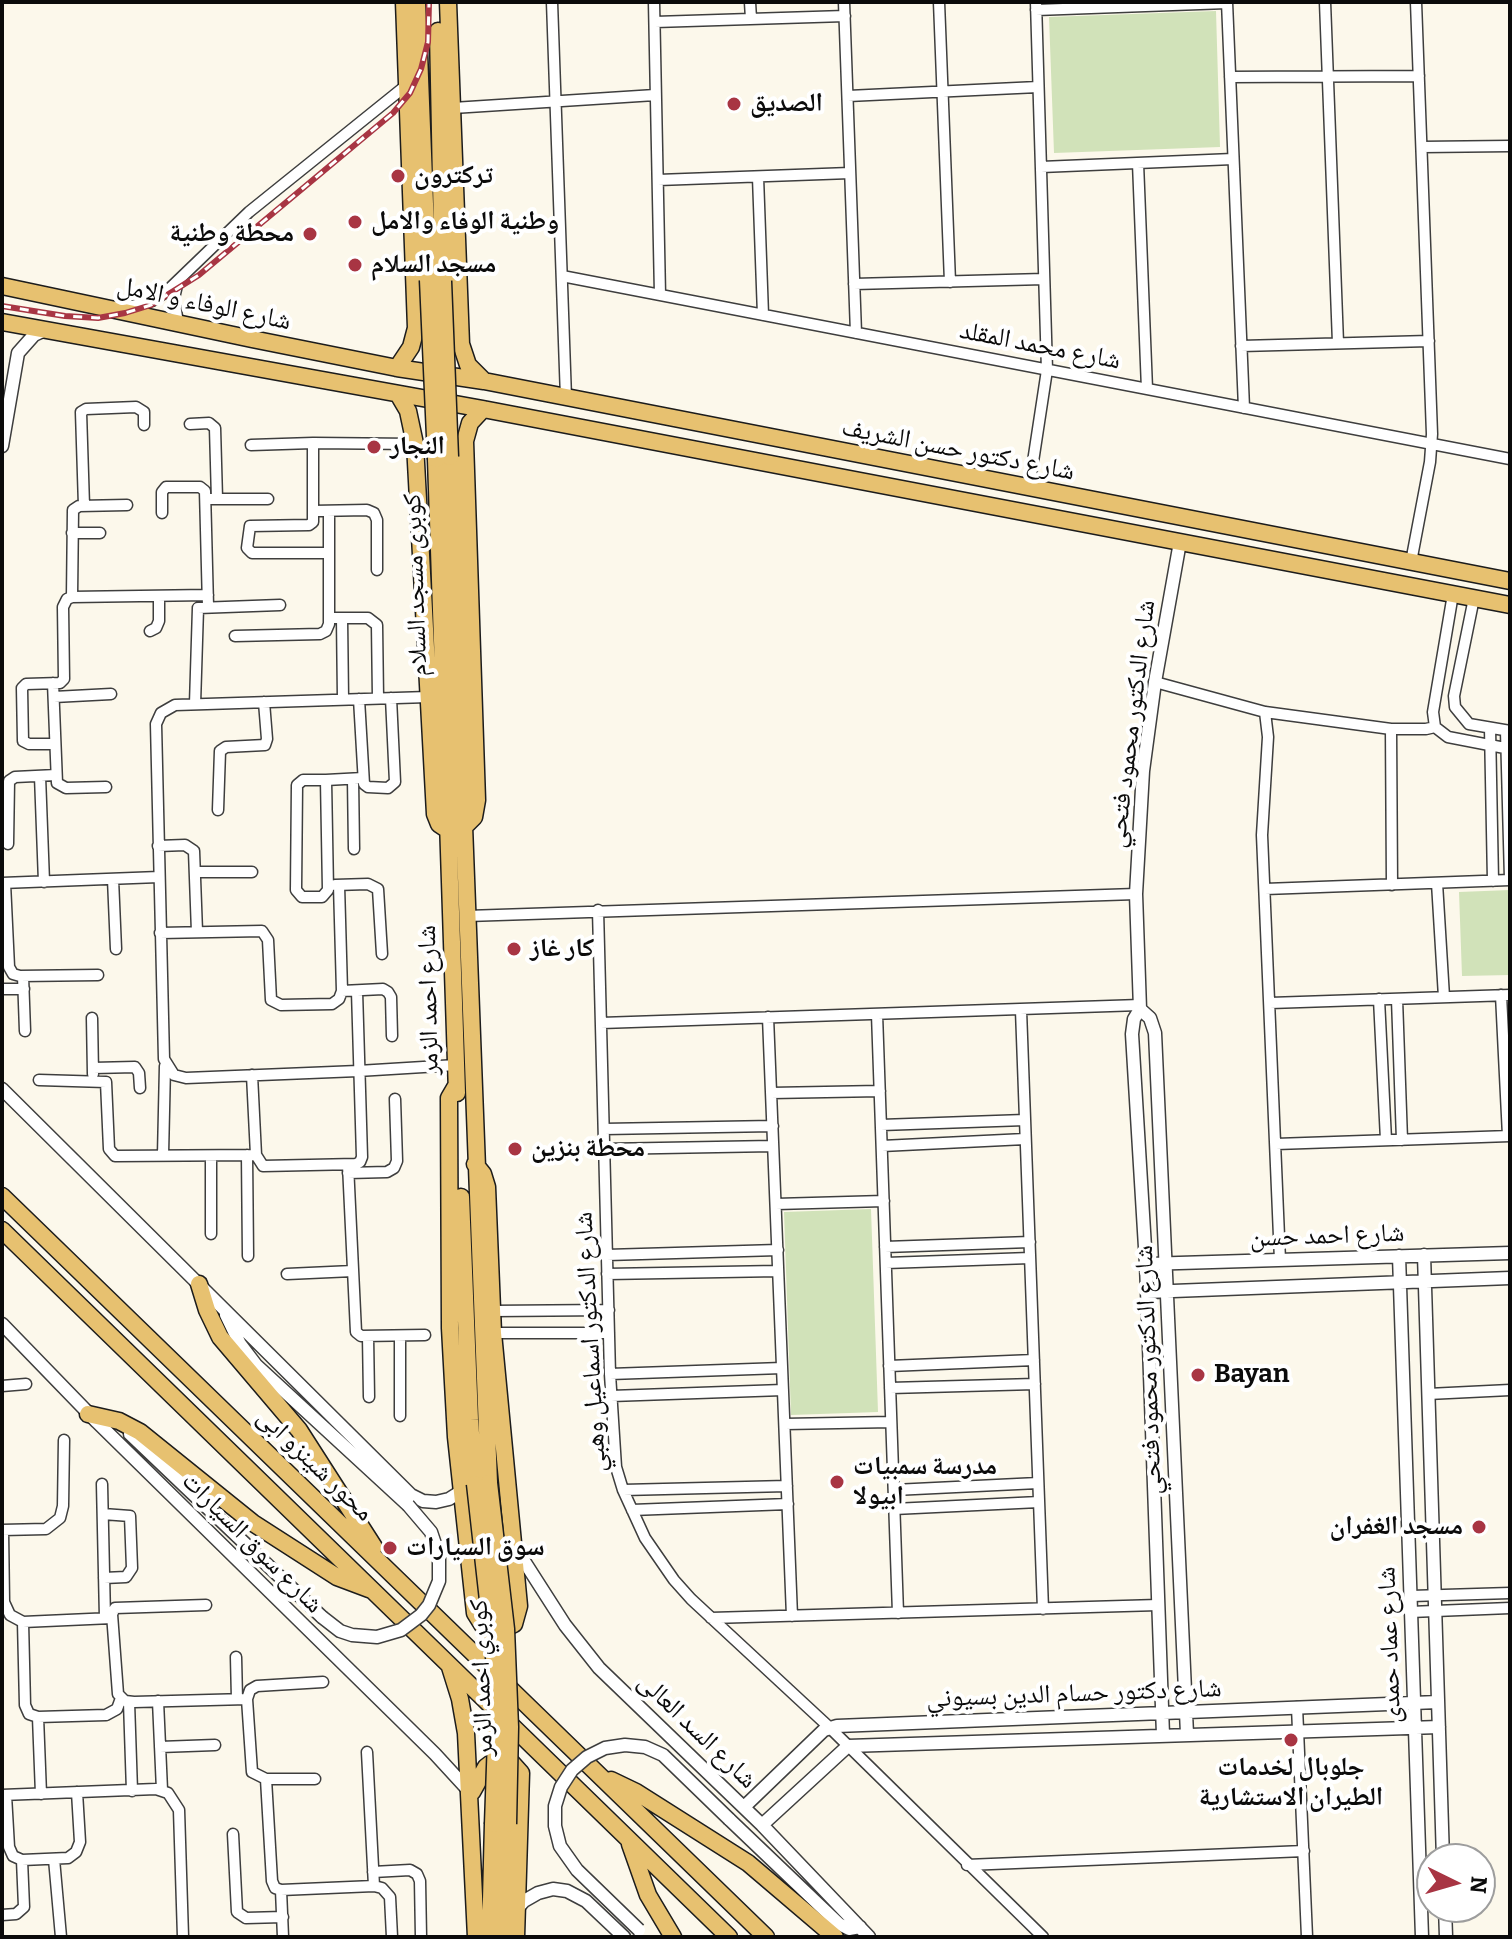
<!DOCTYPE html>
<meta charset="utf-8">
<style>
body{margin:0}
#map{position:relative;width:1512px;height:1939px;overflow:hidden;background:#fcf8eb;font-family:Bitter,serif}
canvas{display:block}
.frame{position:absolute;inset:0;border:4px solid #0b0b0b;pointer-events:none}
.north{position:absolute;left:1416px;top:1843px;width:80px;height:80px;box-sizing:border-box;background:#fff;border:2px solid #9d9d9d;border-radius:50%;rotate:95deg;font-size:22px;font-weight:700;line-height:32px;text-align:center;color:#0b0b0b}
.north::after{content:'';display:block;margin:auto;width:28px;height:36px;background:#a83543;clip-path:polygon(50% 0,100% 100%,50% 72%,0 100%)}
</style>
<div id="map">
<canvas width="1512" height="1939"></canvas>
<div class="frame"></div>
<div class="north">N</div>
</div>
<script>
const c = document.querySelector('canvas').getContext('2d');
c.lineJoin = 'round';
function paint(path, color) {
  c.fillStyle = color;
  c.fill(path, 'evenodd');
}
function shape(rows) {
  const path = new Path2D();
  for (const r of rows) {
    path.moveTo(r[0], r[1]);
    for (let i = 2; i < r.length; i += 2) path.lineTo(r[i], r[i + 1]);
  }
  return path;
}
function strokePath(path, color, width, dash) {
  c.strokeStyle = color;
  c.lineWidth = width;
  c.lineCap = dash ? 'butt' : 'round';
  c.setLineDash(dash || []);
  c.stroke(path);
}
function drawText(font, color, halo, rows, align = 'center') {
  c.font = font + ' Bitter,"Noto Naskh Arabic",serif';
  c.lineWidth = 8;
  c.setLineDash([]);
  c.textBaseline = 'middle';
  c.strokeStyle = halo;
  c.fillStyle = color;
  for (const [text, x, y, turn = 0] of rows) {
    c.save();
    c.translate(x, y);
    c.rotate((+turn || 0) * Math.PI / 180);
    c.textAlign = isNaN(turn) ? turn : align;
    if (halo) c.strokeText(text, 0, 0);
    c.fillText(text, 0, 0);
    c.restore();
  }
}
const green = shape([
 [1216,11,1220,147,1054,153,1049,17],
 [1510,890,1510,975,1462,976,1459,892],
 [871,1209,878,1412,791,1415,784,1212]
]);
const minor = shape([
 [552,2,566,398],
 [654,2,660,295],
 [750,2,751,19],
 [844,2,856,333],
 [939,2,950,282],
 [1227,2,1244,408],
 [1325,2,1338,343],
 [1036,10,1227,3],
 [655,22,845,16],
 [1230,77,1419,76],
 [848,96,1038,87],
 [453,108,655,95],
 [1422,147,1510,146],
 [1138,163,1147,389],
 [1041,167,1233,159],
 [758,177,763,315],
 [658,180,850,173],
 [562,276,1510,459],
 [178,281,174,298,178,323],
 [854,284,1044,279],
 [123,308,152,301,166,292,249,212,408,84],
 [1241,346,1429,341],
 [190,424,209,423,215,428,217,499],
 [313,443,313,522,309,525,250,526,247,548,252,553,329,553],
 [251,445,313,443,415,444],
 [1029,488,1047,370,1036,2],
 [210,499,268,499],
 [84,506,81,412,86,409,136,407,144,412,144,425],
 [313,511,367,510,374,513,377,520,377,570],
 [162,513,162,492,166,487,200,487,205,491,208,606],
 [72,533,100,533],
 [1411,562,1430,462,1432,434,1416,2],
 [1453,594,1433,712,1435,727,1448,737,1510,749],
 [72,597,73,510,79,506,127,505],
 [1474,598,1454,696,1455,707,1469,724,1510,731],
 [329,618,368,618,377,625,378,698],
 [342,618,343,699],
 [150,631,156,628,159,621,159,596],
 [235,636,320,634,326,631,329,624,329,511],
 [1155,682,1265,712,1391,729,1426,729,1435,727],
 [53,683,57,783,66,788,106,787],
 [54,697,111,694],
 [428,697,175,705,161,713,156,724,164,1059,174,1075,186,1078,358,1071,456,1065],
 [359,699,364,784,368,787,388,788,395,782,391,698],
 [195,704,198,608,280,605],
 [1265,712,1268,737,1262,835,1280,1260],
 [1490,728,1493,881],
 [1391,729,1392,885],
 [1506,731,1510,879],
 [55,744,29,744,23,741,22,688,26,684,60,683,64,679,63,607,67,599,72,597,208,595],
 [40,776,44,882],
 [353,779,354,849],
 [326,780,328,890,322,897,302,897,296,890,297,785,303,780,326,780,363,778],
 [218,810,220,751,226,747,265,745,267,739,264,702],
 [8,844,9,781,15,777,56,775],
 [158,846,185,845,194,851,197,932],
 [196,872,252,872],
 [113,879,116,949],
 [2,883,159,877],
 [5,883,9,967,13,974,20,976,98,975],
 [1437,883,1444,997],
 [335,885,368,884,378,889,382,954],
 [1265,889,1510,880],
 [598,910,610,1374,616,1467,623,1490,645,1538,674,1580,691,1599,829,1727,1043,1937],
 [467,916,1136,894],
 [160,933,262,931,268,940,271,1000,281,1005,332,1004,339,999,342,991,339,885],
 [23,976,25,1031],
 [2,989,24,989],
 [342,991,383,989,388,992,391,997,392,1036],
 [1501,995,1508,1136],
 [1379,999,1386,1140],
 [1397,999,1402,1140],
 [1270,1003,1510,995],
 [1021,1010,1043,1609],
 [877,1014,898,1613],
 [768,1017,792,1616],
 [92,1018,93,1074],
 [601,1023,1140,1005],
 [93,1068,135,1067,139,1073,140,1088],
 [252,1075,256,1155,263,1166,356,1164,360,1162,362,1157,357,991],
 [39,1080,106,1082,109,1149,115,1156,256,1155],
 [771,1093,880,1091],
 [881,1125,1025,1120],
 [604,1129,773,1126],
 [1276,1144,1510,1136],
 [882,1146,1025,1139],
 [604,1149,773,1146],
 [163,1155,165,1066],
 [247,1155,248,1256],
 [211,1156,211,1234],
 [348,1165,356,1332,361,1336,425,1335],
 [348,1173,387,1172,394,1168,397,1161,395,1099],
 [776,1204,884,1201],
 [885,1247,1030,1242],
 [607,1255,778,1250],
 [886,1263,1030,1258],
 [287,1274,353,1271],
 [607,1274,778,1271],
 [492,1311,609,1310],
 [493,1333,609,1333],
 [368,1336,369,1397],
 [889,1366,1034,1360],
 [610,1374,782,1368],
 [2,1386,26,1384],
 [890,1388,1035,1384],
 [1428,1394,1510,1390],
 [611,1396,783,1390],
 [400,1416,400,1336],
 [785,1424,891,1422],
 [102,1484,105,1618],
 [623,1490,787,1486],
 [894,1490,1038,1483],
 [894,1509,1039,1502],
 [632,1510,788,1504],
 [103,1514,130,1516,132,1568,126,1577,104,1578],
 [2,1530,46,1529,60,1518,63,1506,64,1440],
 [3,1530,4,1602,10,1615,23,1622,112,1618],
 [1411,1596,1510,1593],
 [206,1605,115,1608,112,1614,118,1694,125,1701,134,1702,247,1699],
 [1410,1612,1510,1608],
 [711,1618,1158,1605],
 [23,1622,25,1705,29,1714,38,1717,106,1715,117,1709,121,1698],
 [236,1657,237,1699],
 [158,1701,162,1790],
 [129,1702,132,1791],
 [1297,1707,1307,1937],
 [38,1717,41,1794],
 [160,1747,215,1745],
 [367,1752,374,1886],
 [266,1779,272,1881,275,1888,281,1890,374,1886,382,1888,390,1897,392,1937],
 [315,1779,266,1779,252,1772,247,1699,250,1690,257,1686,323,1682],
 [2,1795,156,1789,168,1793,179,1810,183,1937],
 [6,1795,9,1847,13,1856,22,1860,68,1858,76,1852,80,1842,77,1792],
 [233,1834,237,1912,246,1918,283,1917],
 [54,1859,61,1937],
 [967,1865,1304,1851],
 [373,1872,410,1870,417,1874,420,1881,421,1937],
 [281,1890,283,1937],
 [2,1915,16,1914,24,1907,22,1860]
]);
const tertiary = shape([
 [2,446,18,353,34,335,45,330],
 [1140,1009,1150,1018,1155,1033,1187,1734],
 [2,1089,411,1495,423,1501,436,1502,449,1499,460,1492],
 [1424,1255,1443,1859],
 [1399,1256,1422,1937],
 [1146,1264,1510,1253],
 [1147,1292,1510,1278],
 [226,1315,240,1344,256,1365,408,1505],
 [2,1324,97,1422,435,1754,469,1791],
 [130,1434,322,1617],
 [515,1547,565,1625,599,1668,762,1825,869,1937],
 [1163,1735,1146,1264,1132,1034,1134,1019,1140,1009,1136,894,1143,771,1155,682,1180,542],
 [744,1807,824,1730,837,1726,1438,1702],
 [729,1819,839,1924,849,1929,860,1927],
 [762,1825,848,1746,1439,1727],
 [1445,1907,1446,1937],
 [515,1911,524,1901,538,1893,553,1889,567,1891,586,1901,624,1937]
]);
const primary = shape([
 [417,2,428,280],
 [448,2,461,344,468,365,484,381],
 [438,31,443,281],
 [2,286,252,339,397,368,484,381,1510,581],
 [2,322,483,409,1510,605],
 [397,368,411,347,416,328,404,2],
 [398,394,408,411,415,444,435,814,439,824,448,830],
 [450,457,489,1483],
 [436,459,457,1093],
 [462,829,474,817,477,800,465,441,470,423,483,409],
 [456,1086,449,1098,450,1328,456,1437,475,1613,485,1629,497,1632,514,1624,519,1606,493,1333,487,1187,483,1174,475,1164],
 [2,1196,766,1937],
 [461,1197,470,1420,475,1484],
 [2,1230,729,1937],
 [199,1284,207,1310,220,1337,299,1430,374,1547],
 [88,1414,119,1421,140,1432,253,1523,337,1577,369,1589],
 [450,1667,460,1699,466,1733,476,1937],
 [611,1780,636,1792,748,1863,835,1937],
 [472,1792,486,1767,494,1761,503,1760,512,1763,521,1773,516,1937],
 [630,1844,648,1895,673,1937],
 [490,1937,493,1824],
 [504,1937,508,1824]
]);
const rail = shape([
 [2,306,65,316,98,318,125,313,151,305,199,275,393,113,410,93,421,69,428,42,429,2]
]);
const tertiaryBridge = shape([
 [322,1617,340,1631,352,1635,377,1637,401,1630,421,1615,429,1605,439,1581,439,1556,431,1532,408,1505],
 [639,1930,577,1870,560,1846,555,1826,555,1806,561,1787,572,1770,587,1757,605,1748,625,1745,645,1747,663,1755,729,1819]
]);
const primaryBridge = shape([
 [428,280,436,459],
 [443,281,450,457],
 [489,1483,506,1629,510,1727,508,1824],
 [475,1484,494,1654,496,1738,493,1824]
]);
const markers = [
 [734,104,8,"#a83543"],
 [398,176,8,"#a83543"],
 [355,222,8,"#a83543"],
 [310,234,8,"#a83543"],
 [355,265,8,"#a83543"],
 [374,447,8,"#a83543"],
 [514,949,8,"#a83543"],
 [515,1149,8,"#a83543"],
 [1198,1375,8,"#a83543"],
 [837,1482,8,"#a83543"],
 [1479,1527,8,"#a83543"],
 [390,1548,8,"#a83543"],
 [1291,1740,8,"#a83543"]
];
const poiNames = [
 ["الصديق",750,104],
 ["تركترون",414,176],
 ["وطنية الوفاء والامل",371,222],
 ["محطة وطنية",294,234,"right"],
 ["مسجد السلام",371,265],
 ["النجار",390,447],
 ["كار غاز",530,949],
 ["محطة بنزين",531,1149],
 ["Bayan",1214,1375],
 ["مدرسة سمبيات",853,1467],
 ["ابيولا",853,1497],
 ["مسجد الغفران",1463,1527,"right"],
 ["سوق السيارات",406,1548],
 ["جلوبال لخدمات",1291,1768,"center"],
 ["الطيران الاستشارية",1291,1798,"center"]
];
const streetNames = [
 ["شارع الوفاء و الامل",204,304,12],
 ["شارع محمد المقلد",1040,346,11],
 ["شارع دكتور حسن الشريف",958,450,11],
 ["كوبرى مسجد السلام",416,585,-92],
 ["شارع الدكتور محمود فتحي",1132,724,-83],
 ["شارع احمد الزمر",429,1000,-91],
 ["شارع احمد حسن",1327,1236,-2],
 ["شارع الدكتور اسماعيل وهبي",591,1342,-93],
 ["شارع الدكتور محمود فتحي",1149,1370,-92],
 ["محور شينزو ابى",315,1465,44],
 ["شارع سوق السيارات",252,1543,45],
 ["شارع عماد حمدى",1390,1645,-92],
 ["كوبري احمد الزمر",482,1678,-92],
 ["شارع دكتور حسام الدين بسيوني",1074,1694,-2],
 ["شارع السد العالى",697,1731,44]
];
paint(green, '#d1e2b9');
strokePath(minor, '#3e3e3e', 13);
strokePath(tertiary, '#3e3e3e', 15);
strokePath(primary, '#1c1c1c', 19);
strokePath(minor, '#fff', 10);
strokePath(tertiary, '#fff', 12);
strokePath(primary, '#e7c170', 16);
strokePath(rail, '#a83543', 6);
strokePath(rail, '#fff', 3, [9]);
strokePath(tertiaryBridge, '#3e3e3e', 15, []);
strokePath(primaryBridge, '#1c1c1c', 19, []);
strokePath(tertiaryBridge, '#fff', 12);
strokePath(primaryBridge, '#e7c170', 16);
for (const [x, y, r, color] of markers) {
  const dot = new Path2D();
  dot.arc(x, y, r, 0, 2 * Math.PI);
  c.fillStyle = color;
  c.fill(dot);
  strokePath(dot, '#fff', 3);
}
drawText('bold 26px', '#0b0b0b', '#fff', poiNames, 'left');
drawText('26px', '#0b0b0b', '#fff', streetNames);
</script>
